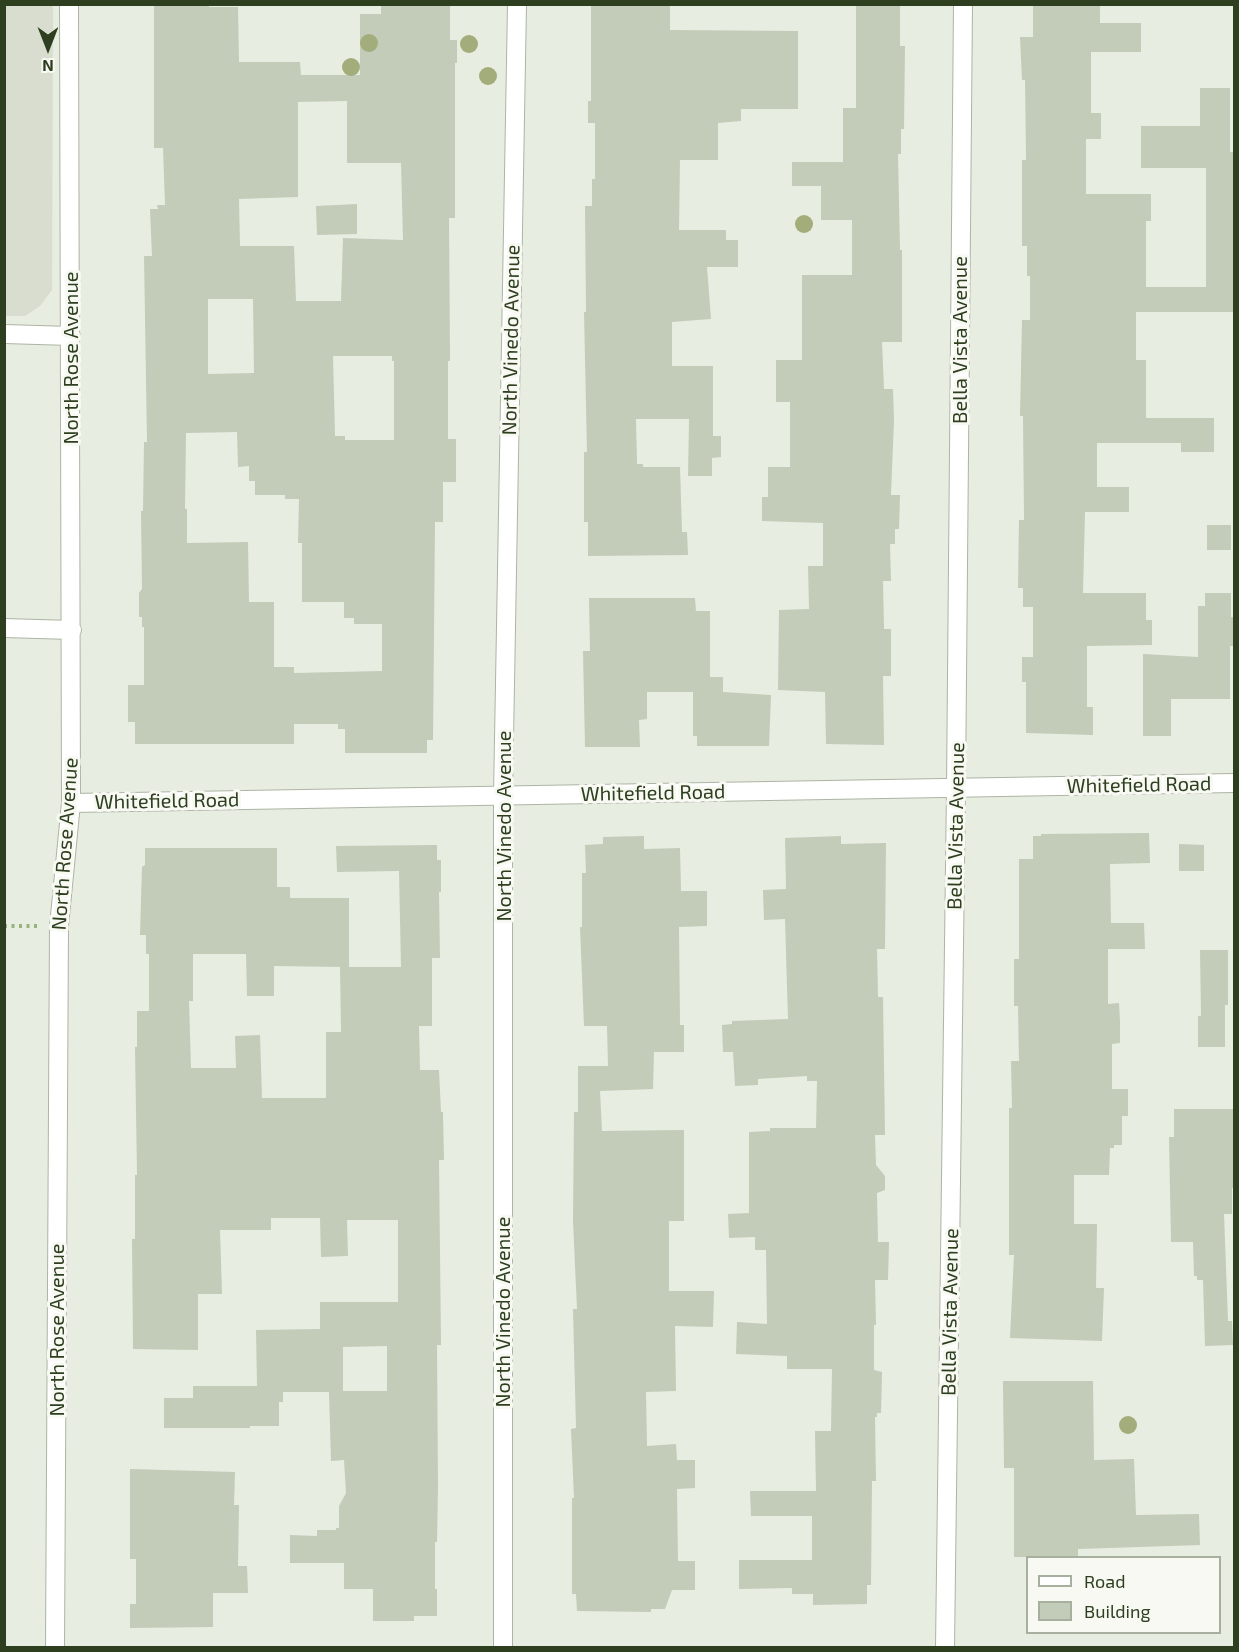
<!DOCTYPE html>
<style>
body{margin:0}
#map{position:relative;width:1239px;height:1652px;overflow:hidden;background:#e8ede1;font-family:"Exo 2",sans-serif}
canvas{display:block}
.frame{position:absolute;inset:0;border:6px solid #2e3f20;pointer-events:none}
.legend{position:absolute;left:1026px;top:1556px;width:195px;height:78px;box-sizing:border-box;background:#f7f9f2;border:2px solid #a7af9e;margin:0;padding:8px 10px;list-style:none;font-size:18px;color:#2e3f20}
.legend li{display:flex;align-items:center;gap:12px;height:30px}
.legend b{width:30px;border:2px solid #a7af9e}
.north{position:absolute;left:18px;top:18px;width:60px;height:60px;-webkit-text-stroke:4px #f7f9f2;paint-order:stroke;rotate:180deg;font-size:16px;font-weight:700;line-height:24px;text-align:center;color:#2e3f20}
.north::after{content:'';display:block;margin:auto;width:21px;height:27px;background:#2e3f20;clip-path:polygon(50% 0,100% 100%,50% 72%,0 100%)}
</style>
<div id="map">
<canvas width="1239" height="1652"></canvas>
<div class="frame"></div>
<ul class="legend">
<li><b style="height:8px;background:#fff"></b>Road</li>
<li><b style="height:16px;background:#c3cbb9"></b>Building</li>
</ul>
<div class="north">N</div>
</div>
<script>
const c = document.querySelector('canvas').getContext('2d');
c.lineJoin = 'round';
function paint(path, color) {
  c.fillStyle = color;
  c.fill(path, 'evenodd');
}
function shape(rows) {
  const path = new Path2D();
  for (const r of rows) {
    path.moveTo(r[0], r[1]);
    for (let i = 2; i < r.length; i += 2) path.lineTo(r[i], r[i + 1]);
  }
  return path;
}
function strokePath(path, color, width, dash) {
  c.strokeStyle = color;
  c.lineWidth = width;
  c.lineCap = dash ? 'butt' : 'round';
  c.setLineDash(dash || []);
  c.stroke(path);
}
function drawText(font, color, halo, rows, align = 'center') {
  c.font = font + ' "Exo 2",sans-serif';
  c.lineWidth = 6;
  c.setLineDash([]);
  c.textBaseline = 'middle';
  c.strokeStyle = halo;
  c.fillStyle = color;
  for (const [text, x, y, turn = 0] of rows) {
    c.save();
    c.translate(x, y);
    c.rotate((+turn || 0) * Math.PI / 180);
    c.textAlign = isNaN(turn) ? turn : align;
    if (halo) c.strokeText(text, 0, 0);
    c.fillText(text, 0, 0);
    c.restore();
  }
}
const built = shape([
 [5,4,52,5,53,8,52,290,40,306,25,316,5,316]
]);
const building = shape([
 [154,4,209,4,209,7,238,7,239,62,300,62,301,75,360,75,360,14,381,14,381,4,450,4,450,40,457,40,457,63,455,63,455,218,449,218,450,361,448,361,448,439,456,439,456,482,443,482,443,522,435,522,433,740,427,740,427,753,345,753,345,729,338,729,338,724,294,724,294,744,135,744,135,722,128,722,128,685,144,685,144,627,142,627,142,617,139,617,139,593,142,589,141,511,143,511,144,442,147,442,144,256,152,256,150,209,158,209,157,205,165,205,163,148,154,148],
 [347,101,347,163,401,163,403,240,343,238,341,301,296,301,294,246,240,246,239,199,298,197,298,102],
 [208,299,253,299,254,373,208,374],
 [333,356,392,356,392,361,394,361,394,440,345,440,345,436,335,436],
 [237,432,238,467,249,466,249,481,255,481,255,495,285,495,285,499,299,499,298,543,302,543,302,602,344,602,344,618,354,618,354,624,382,624,382,671,294,673,294,667,274,667,274,602,249,602,248,542,187,543,187,509,185,509,186,433],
 [591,4,670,4,670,30,798,31,798,109,741,109,741,121,718,123,718,160,680,160,679,230,726,230,726,240,738,240,738,267,707,267,711,319,672,322,672,366,713,366,713,436,721,436,721,457,712,458,712,476,688,476,689,419,636,419,637,464,643,464,643,467,680,467,682,532,687,532,688,555,588,556,588,522,584,522,584,452,587,452,584,312,586,312,585,206,592,206,592,179,595,179,595,123,588,123,588,101,591,101],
 [856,4,900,4,900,46,905,46,904,129,901,129,901,154,898,154,900,250,902,250,902,342,882,342,884,389,893,389,894,420,891,495,900,495,899,529,895,529,895,544,890,544,891,581,883,581,884,629,891,629,891,676,883,676,884,745,826,744,825,692,778,690,779,610,809,609,808,566,823,566,823,523,762,521,762,497,768,497,768,467,790,467,790,402,776,402,776,360,802,360,802,275,852,275,852,220,821,220,821,186,792,186,792,162,843,162,843,108,856,108],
 [1033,4,1100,4,1100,23,1141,23,1141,52,1091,52,1091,113,1101,113,1101,139,1086,139,1086,194,1151,194,1151,221,1146,221,1146,287,1206,287,1206,168,1141,168,1141,126,1200,126,1200,88,1230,88,1230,152,1234,152,1234,312,1136,312,1136,360,1146,360,1146,418,1214,418,1214,452,1181,452,1181,443,1097,443,1097,487,1129,487,1129,512,1085,512,1083,593,1146,593,1146,620,1152,620,1152,645,1087,646,1087,707,1093,707,1093,735,1026,733,1026,682,1022,682,1022,657,1033,657,1033,607,1023,607,1023,588,1018,588,1019,520,1024,520,1023,416,1020,416,1022,320,1030,320,1030,276,1027,276,1027,246,1022,246,1022,160,1026,160,1025,80,1022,80,1020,37,1033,37],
 [357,204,357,234,317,235,316,206],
 [1207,525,1231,525,1231,550,1207,550],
 [1205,593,1231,593,1231,617,1234,617,1234,646,1230,646,1230,699,1171,699,1171,736,1143,736,1143,654,1198,657,1198,606,1205,606],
 [589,598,695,598,696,611,710,611,710,677,723,677,723,692,771,695,769,746,697,746,697,736,693,736,693,692,647,692,647,719,639,720,640,747,585,747,583,651,590,651],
 [1149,833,1150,863,1110,864,1111,923,1144,923,1145,949,1108,949,1108,1004,1119,1003,1120,1021,1120,1043,1112,1044,1112,1089,1128,1089,1128,1116,1122,1116,1122,1145,1114,1145,1114,1148,1110,1148,1109,1175,1074,1175,1074,1224,1097,1224,1096,1288,1104,1288,1102,1341,1010,1338,1014,1255,1009,1255,1009,1108,1012,1108,1011,1061,1019,1061,1018,1006,1014,1006,1014,959,1019,959,1019,859,1033,859,1033,836,1041,836,1041,834],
 [644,836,644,849,680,848,681,891,707,891,707,926,679,927,680,1025,684,1025,684,1052,654,1052,653,1089,600,1091,602,1131,684,1130,684,1221,669,1221,669,1291,714,1291,713,1327,675,1326,676,1391,646,1392,647,1446,676,1444,677,1460,695,1460,695,1488,677,1489,678,1561,695,1561,695,1590,672,1590,665,1609,651,1609,651,1612,577,1611,576,1594,572,1594,572,1498,574,1498,571,1429,576,1428,573,1309,577,1309,573,1221,574,1112,578,1112,578,1066,608,1066,607,1026,584,1026,580,927,582,927,582,873,586,873,585,845,603,844,603,837],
 [841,836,841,844,886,843,885,949,877,949,878,997,883,997,885,1135,875,1135,876,1165,885,1176,885,1190,877,1193,878,1242,889,1242,888,1280,875,1280,876,1325,874,1325,874,1370,882,1372,881,1413,877,1413,877,1417,875,1417,876,1481,872,1481,871,1585,867,1585,867,1604,813,1605,813,1594,792,1594,792,1588,739,1589,739,1560,812,1560,812,1516,751,1516,750,1491,816,1491,815,1431,831,1431,832,1369,787,1369,787,1356,736,1354,737,1322,767,1324,766,1250,755,1250,755,1237,729,1238,728,1214,749,1213,749,1132,770,1131,770,1128,816,1128,817,1081,807,1081,807,1076,758,1079,758,1085,735,1086,733,1052,723,1052,722,1025,732,1024,732,1021,788,1019,785,919,764,920,763,890,786,889,785,838],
 [1179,844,1204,845,1204,871,1179,871],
 [437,845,437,860,441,860,441,892,439,892,440,958,432,958,432,1026,419,1026,420,1070,439,1070,441,1112,443,1112,444,1160,439,1160,441,1345,437,1345,438,1488,437,1542,435,1542,435,1589,437,1589,437,1616,414,1616,414,1621,373,1621,373,1589,344,1589,344,1563,290,1563,290,1535,317,1536,317,1530,336,1530,336,1528,339,1528,339,1506,346,1493,344,1460,331,1461,329,1392,283,1392,283,1402,279,1402,279,1426,250,1426,250,1428,164,1428,164,1398,193,1398,193,1386,257,1386,256,1330,320,1329,320,1302,398,1302,398,1220,347,1220,348,1256,321,1257,320,1218,271,1218,271,1230,220,1230,222,1294,198,1294,198,1350,133,1349,132,1239,135,1239,135,1175,137,1175,135,1047,137,1047,137,1011,149,1011,149,954,146,954,146,935,140,935,142,867,145,865,145,848,277,848,277,887,290,887,290,898,349,898,349,967,401,967,399,871,337,872,336,846],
 [193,954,246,954,247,996,274,996,274,966,340,967,341,1032,326,1032,326,1098,262,1098,260,1035,235,1036,236,1068,191,1068,189,1001,193,1001],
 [387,1346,387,1391,343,1391,343,1347],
 [1200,950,1228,950,1228,1005,1225,1005,1225,1047,1198,1047,1198,1016,1201,1016],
 [1174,1109,1234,1109,1234,1188,1232,1188,1232,1214,1224,1214,1228,1321,1232,1321,1233,1345,1205,1346,1203,1280,1197,1280,1197,1276,1194,1276,1193,1242,1171,1242,1169,1137,1174,1137],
 [1003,1381,1093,1381,1094,1460,1134,1459,1136,1515,1199,1514,1200,1545,1078,1549,1078,1557,1014,1557,1014,1468,1004,1468],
 [130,1469,235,1472,234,1505,239,1505,238,1566,247,1566,248,1593,213,1593,213,1627,130,1628,130,1604,136,1604,136,1559,130,1559]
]);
const path = shape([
 [4,926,37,926]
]);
const street = shape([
 [4,334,71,336],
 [4,628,72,630],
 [71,803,1234,783],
 [55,1648,59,926,71,803,69,4],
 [503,1648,503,796,517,4],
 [945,1648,956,788,963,4]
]);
const trees = [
 [369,43],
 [469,44],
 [351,67],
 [488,76],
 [804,224],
 [1128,1425]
];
const streetNames = [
 ["North Vinedo Avenue",511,340,-89],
 ["Bella Vista Avenue",960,340,-90],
 ["North Rose Avenue",71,358,-90],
 ["Whitefield Road",1139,785,-1],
 ["Whitefield Road",653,793,-1],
 ["Whitefield Road",167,801,-1],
 ["North Vinedo Avenue",504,826,-90],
 ["Bella Vista Avenue",956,826,-89],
 ["North Rose Avenue",65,844,-86],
 ["North Vinedo Avenue",503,1312,-90],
 ["Bella Vista Avenue",950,1312,-89],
 ["North Rose Avenue",57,1330,-90]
];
paint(built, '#d8ddcf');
paint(building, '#c3cbb9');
strokePath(street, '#acb5a3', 20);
strokePath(path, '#99b37f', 4, [3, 4.5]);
strokePath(street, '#fff', 18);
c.fillStyle = '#a2ad7b';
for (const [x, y] of trees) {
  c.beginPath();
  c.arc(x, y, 9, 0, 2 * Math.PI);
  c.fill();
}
drawText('20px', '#2e3f20', '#f7f9f2', streetNames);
</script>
